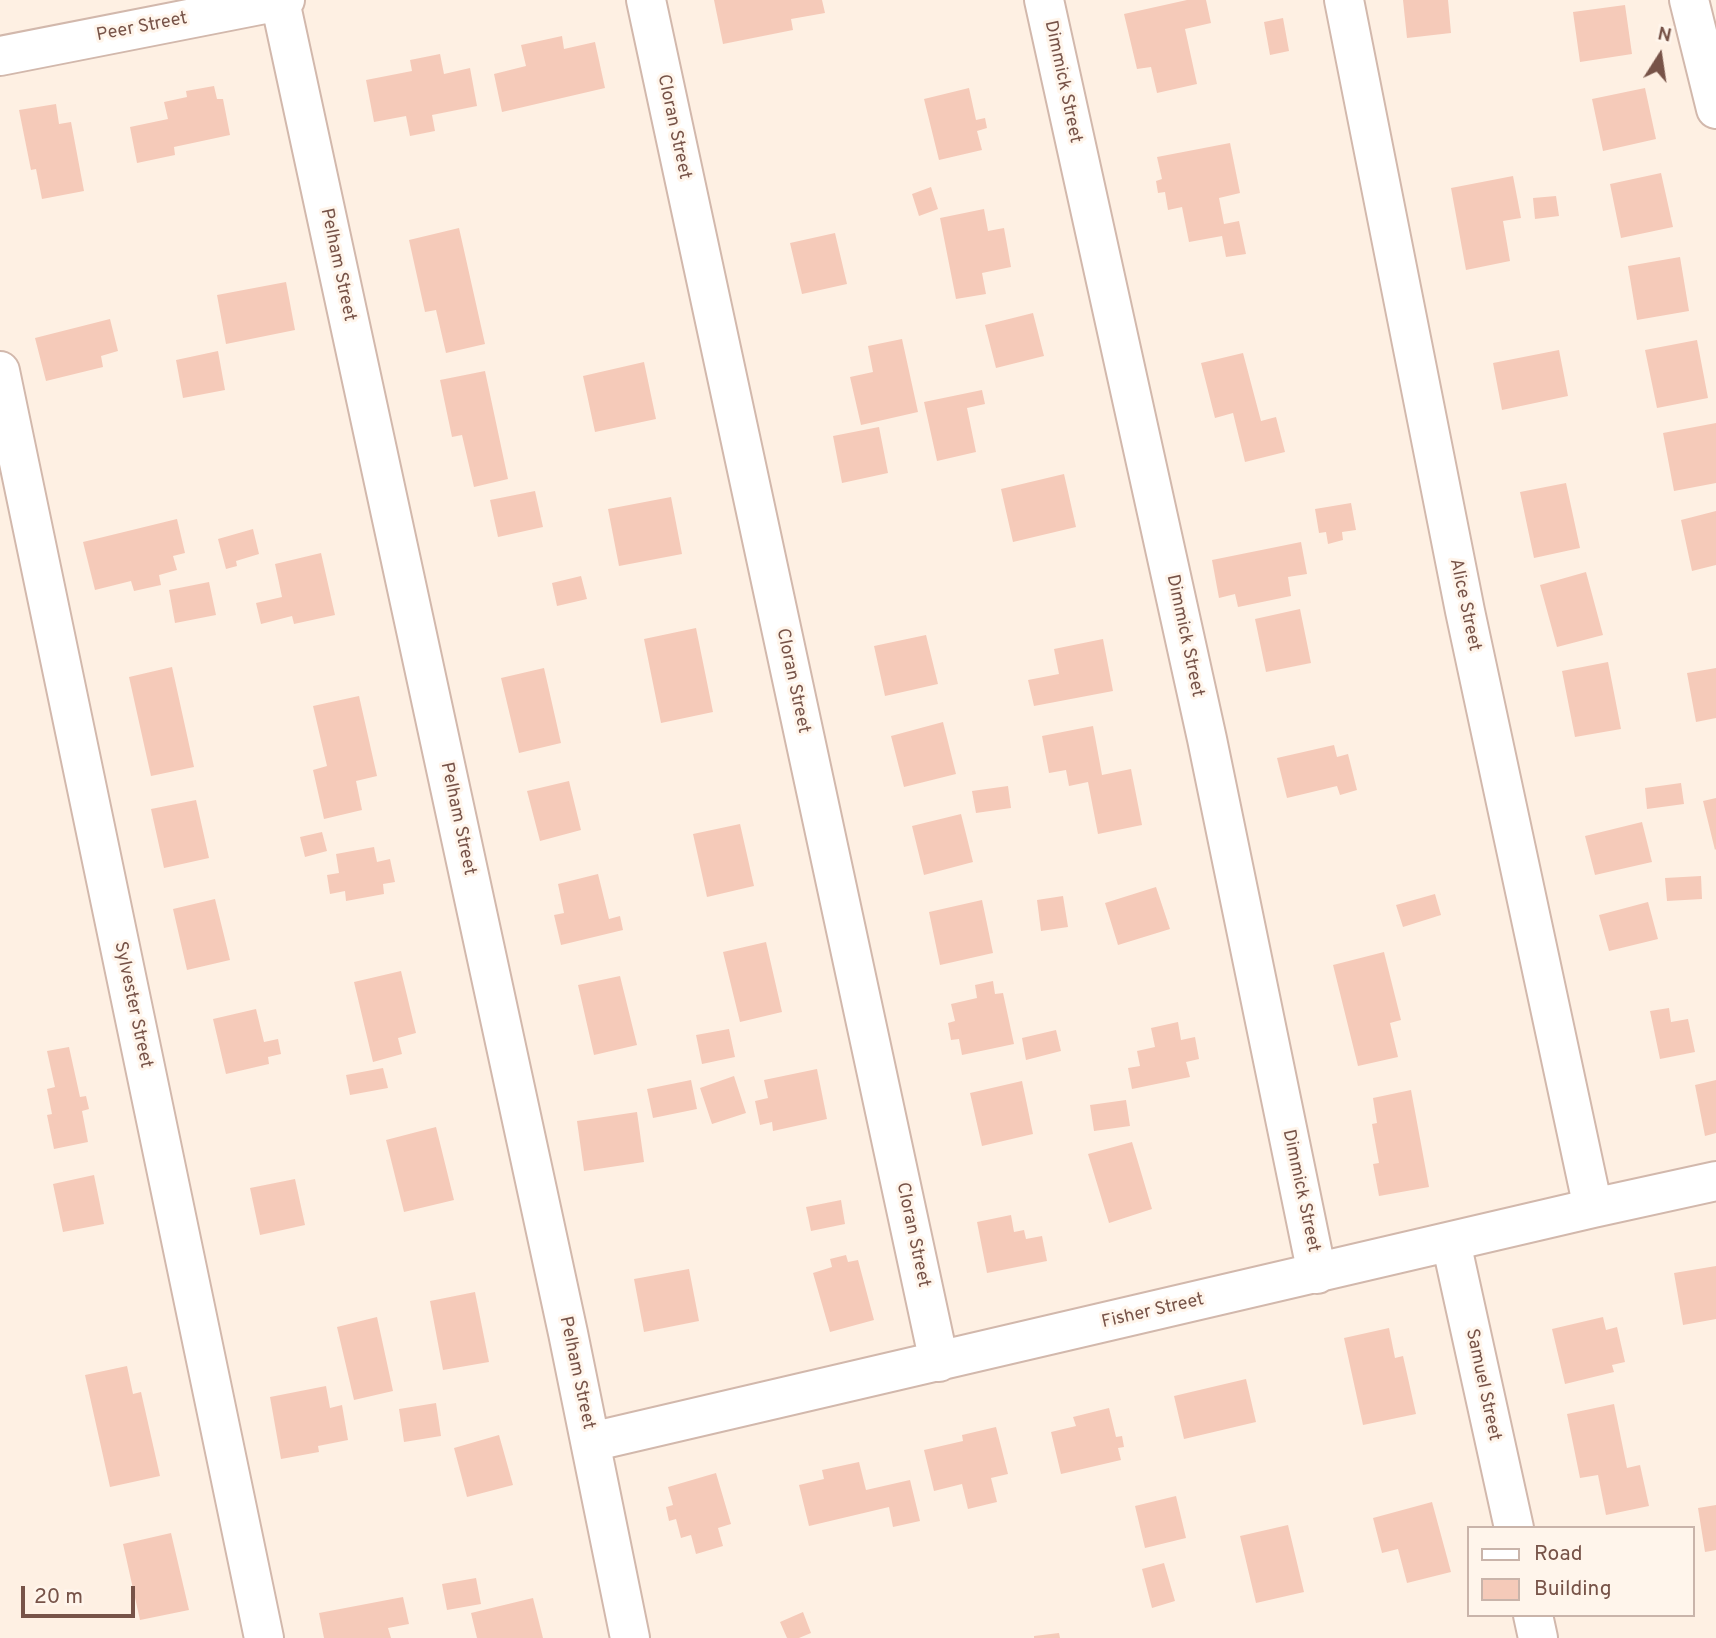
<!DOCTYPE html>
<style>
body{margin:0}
#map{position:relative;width:1716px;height:1638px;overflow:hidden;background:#fef0e3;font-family:Overpass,sans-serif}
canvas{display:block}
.legend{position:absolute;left:1467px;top:1526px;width:228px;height:91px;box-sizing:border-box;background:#fff5eb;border:2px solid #c9b4aa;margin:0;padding:9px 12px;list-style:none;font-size:21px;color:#775348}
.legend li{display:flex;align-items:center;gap:14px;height:35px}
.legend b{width:35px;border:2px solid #c9b4aa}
.north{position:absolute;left:1625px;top:21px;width:70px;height:70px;-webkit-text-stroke:5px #fff5eb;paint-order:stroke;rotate:12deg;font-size:19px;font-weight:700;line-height:28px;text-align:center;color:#775348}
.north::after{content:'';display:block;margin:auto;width:24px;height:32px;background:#775348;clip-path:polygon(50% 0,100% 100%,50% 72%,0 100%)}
.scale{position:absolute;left:21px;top:1586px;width:114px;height:32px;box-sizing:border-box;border:4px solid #775348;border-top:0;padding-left:9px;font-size:21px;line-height:24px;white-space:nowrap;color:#775348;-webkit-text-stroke:5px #fff5eb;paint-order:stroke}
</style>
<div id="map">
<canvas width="1716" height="1638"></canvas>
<ul class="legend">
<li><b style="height:9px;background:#fff"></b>Road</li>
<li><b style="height:19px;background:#f5cab9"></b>Building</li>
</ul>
<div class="north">N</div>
<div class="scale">20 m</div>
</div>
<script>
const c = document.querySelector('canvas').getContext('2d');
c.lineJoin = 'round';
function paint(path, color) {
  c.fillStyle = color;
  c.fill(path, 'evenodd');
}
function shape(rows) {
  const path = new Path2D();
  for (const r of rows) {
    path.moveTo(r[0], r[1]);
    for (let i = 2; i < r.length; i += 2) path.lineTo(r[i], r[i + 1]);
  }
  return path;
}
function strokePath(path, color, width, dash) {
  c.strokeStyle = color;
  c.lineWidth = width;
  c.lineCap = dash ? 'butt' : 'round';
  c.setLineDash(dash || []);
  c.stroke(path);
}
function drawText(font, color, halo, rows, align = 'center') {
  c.font = font + ' Overpass,sans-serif';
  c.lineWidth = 6;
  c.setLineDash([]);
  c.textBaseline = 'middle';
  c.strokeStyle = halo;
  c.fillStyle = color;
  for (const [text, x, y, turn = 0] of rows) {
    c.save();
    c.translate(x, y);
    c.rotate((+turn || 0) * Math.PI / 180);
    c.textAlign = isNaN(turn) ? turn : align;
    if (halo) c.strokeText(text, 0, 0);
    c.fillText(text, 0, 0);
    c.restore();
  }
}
const building = shape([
 [714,0,822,0,825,13,791,19,793,30,723,44],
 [1187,0,1206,0,1211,23,1185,29,1197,84,1157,93,1151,67,1137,69,1124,14],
 [1403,0,1448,0,1451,33,1407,38],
 [1625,5,1632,54,1580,62,1573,12],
 [1283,18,1289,51,1270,55,1264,22],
 [562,36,564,49,595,42,605,88,502,112,494,74,526,66,521,45],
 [440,54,444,74,470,68,477,106,432,115,435,131,410,136,406,116,374,122,366,80,412,71,410,60],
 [214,86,217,99,223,99,230,135,174,147,175,155,137,163,130,127,168,119,164,102,187,97,186,91],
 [969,88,976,120,985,118,987,128,977,131,982,150,939,160,924,99],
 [1645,88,1656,139,1603,151,1592,99],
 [56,104,59,124,71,122,84,191,42,199,36,169,31,170,19,110],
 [1230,143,1240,193,1219,198,1224,224,1239,221,1246,254,1226,257,1222,236,1189,242,1182,207,1168,210,1165,192,1158,193,1156,181,1162,179,1157,157],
 [1661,173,1673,227,1621,238,1610,184],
 [1513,176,1521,218,1503,221,1510,261,1466,270,1451,188],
 [931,187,938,209,919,216,912,194],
 [1556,196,1559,216,1535,219,1533,198],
 [984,209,988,231,1004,228,1011,267,982,273,986,294,956,299,940,218],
 [459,228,485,344,446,353,436,310,425,312,409,240],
 [835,233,847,284,802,294,790,243],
 [1680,257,1689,311,1637,320,1628,266],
 [286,282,295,330,226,344,217,295],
 [1033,313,1044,356,996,368,985,325],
 [110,319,118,351,101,356,103,367,46,381,35,338],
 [902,339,918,412,861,425,850,377,873,372,868,346],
 [1697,340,1708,398,1657,408,1645,350],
 [1559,350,1568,396,1502,410,1493,363],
 [218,351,225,390,183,398,176,360],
 [1243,353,1261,421,1276,417,1285,452,1245,462,1233,413,1215,418,1201,363],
 [644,362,656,419,595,432,583,376],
 [485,371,508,479,474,487,462,435,452,437,440,380],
 [982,390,985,404,967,408,976,452,937,461,924,402],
 [1716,423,1716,483,1674,491,1663,433],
 [879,427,888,473,842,483,833,436],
 [1064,474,1076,527,1013,542,1001,489],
 [1566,483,1580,548,1534,558,1520,492],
 [535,491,543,527,498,537,490,500],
 [671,497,682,554,619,566,608,509],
 [1351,503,1356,530,1342,532,1343,540,1328,544,1326,532,1319,533,1315,509],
 [1716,511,1716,565,1692,571,1681,520],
 [177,519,185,553,173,556,177,570,159,575,161,585,134,591,131,581,95,590,83,542],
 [253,529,259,554,236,561,237,566,226,569,218,539],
 [1301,542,1307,574,1288,577,1291,596,1238,607,1235,594,1219,598,1212,560],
 [321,553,335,615,294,624,292,616,261,624,256,603,282,597,275,564],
 [1586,572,1603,635,1557,647,1540,585],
 [581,576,587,599,557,606,552,583],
 [209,582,216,615,175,623,169,590],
 [1300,609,1311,663,1266,672,1255,619],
 [696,628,713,712,661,723,644,639],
 [926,635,938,684,885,696,874,646],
 [1103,639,1113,691,1034,706,1028,680,1059,674,1054,649],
 [1608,662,1621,729,1575,737,1562,671],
 [172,667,194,767,151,776,129,677],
 [544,668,561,743,519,753,501,678],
 [1716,668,1716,718,1696,722,1687,673],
 [359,696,377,776,356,781,362,810,324,819,313,770,327,766,313,706],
 [943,722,956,774,904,787,891,736],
 [1093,726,1102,775,1131,769,1142,825,1098,834,1088,782,1069,786,1066,770,1049,773,1042,736],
 [1334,745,1337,757,1348,754,1357,790,1340,795,1337,786,1287,798,1277,758],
 [569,781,581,830,540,841,527,791],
 [1681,783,1684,804,1647,809,1645,788],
 [1008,786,1011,808,976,813,972,791],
 [1716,798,1716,849,1715,850,1703,801],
 [196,800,209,858,164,868,151,809],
 [961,814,973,862,924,875,912,826],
 [1642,822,1652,862,1595,875,1585,836],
 [740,824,754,886,707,897,693,834],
 [322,832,327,851,305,857,300,837],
 [374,847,377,862,390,859,395,882,383,884,384,894,346,901,345,891,330,894,327,875,339,873,336,854],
 [598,874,609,919,620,916,623,930,561,945,554,915,564,913,558,884],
 [1701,876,1702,899,1667,901,1665,878],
 [1156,887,1170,929,1118,945,1105,903],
 [1435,894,1441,915,1403,927,1396,905],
 [1063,896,1068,927,1041,931,1037,900],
 [215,899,230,960,187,970,173,909],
 [982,900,993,953,940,965,929,912],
 [1648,902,1658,939,1609,951,1599,915],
 [766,942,782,1012,740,1022,723,952],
 [1384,952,1401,1020,1390,1023,1398,1057,1358,1066,1333,965],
 [401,971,416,1033,398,1038,402,1054,373,1062,354,982],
 [620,976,637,1045,594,1055,578,985],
 [993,981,995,994,1003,993,1014,1044,962,1055,959,1039,951,1040,948,1023,955,1021,951,1004,977,998,975,985],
 [1669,1008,1671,1022,1688,1019,1695,1052,1660,1059,1650,1011],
 [256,1009,264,1042,278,1039,281,1054,268,1057,269,1064,226,1074,213,1019],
 [1178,1022,1181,1040,1195,1037,1199,1059,1186,1062,1190,1077,1132,1089,1128,1068,1140,1066,1137,1051,1155,1047,1151,1028],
 [729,1029,735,1057,702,1064,696,1035],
 [1056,1030,1061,1051,1026,1060,1022,1038],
 [69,1047,80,1097,86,1096,89,1109,82,1111,88,1142,54,1149,47,1115,52,1114,47,1089,55,1087,47,1051],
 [383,1068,388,1088,350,1095,346,1075],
 [817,1069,827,1119,773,1131,772,1122,760,1125,755,1101,768,1098,764,1080],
 [734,1076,746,1113,712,1124,700,1088],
 [691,1080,697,1109,653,1118,647,1089],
 [1716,1080,1716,1133,1705,1136,1695,1085],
 [1022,1081,1033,1134,982,1146,970,1093],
 [1411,1090,1429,1187,1379,1196,1373,1164,1379,1163,1372,1124,1377,1123,1373,1098],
 [1126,1100,1130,1126,1094,1131,1090,1105],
 [637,1112,644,1162,584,1171,577,1121],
 [436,1127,454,1200,404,1212,386,1140],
 [1132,1142,1152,1209,1109,1223,1088,1154],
 [94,1175,104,1224,63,1232,53,1184],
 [295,1179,305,1225,260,1235,250,1188],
 [841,1200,845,1224,811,1231,806,1207],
 [1011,1215,1014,1232,1024,1230,1026,1239,1042,1236,1047,1261,987,1273,977,1222],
 [846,1255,848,1262,858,1260,874,1320,830,1332,813,1273,832,1267,830,1259],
 [1716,1266,1716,1319,1683,1325,1674,1273],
 [689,1269,699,1321,644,1332,634,1279],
 [475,1292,489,1362,443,1370,430,1301],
 [377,1317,393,1391,354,1400,337,1327],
 [1603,1317,1606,1330,1617,1327,1625,1362,1612,1365,1614,1372,1565,1384,1552,1329],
 [1389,1328,1395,1358,1403,1356,1416,1414,1363,1425,1344,1338],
 [127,1366,133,1394,141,1392,160,1476,110,1487,85,1375],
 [1246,1379,1256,1422,1184,1439,1174,1396],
 [326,1386,330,1408,342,1405,348,1440,318,1446,319,1452,281,1459,270,1397],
 [436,1403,441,1436,404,1442,399,1409],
 [1614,1404,1627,1468,1640,1465,1649,1506,1606,1515,1598,1475,1580,1478,1567,1414],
 [1109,1408,1116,1437,1122,1436,1124,1447,1118,1448,1121,1460,1061,1474,1051,1432,1076,1426,1073,1417],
 [996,1427,1008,1474,991,1478,997,1502,968,1509,962,1484,934,1491,924,1450,963,1441,962,1435],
 [499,1435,513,1485,467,1497,454,1448],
 [859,1462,866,1490,910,1480,920,1521,893,1527,889,1507,809,1526,799,1485,824,1479,822,1470],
 [716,1473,731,1524,718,1528,723,1546,696,1554,691,1535,681,1538,676,1519,669,1521,666,1507,673,1505,668,1487],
 [1176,1496,1186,1538,1145,1548,1135,1506],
 [1432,1502,1451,1572,1407,1583,1398,1549,1382,1553,1373,1518],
 [1716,1505,1716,1550,1705,1552,1698,1508],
 [1288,1525,1304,1592,1256,1603,1240,1536],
 [171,1533,189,1610,140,1620,123,1544],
 [1164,1563,1175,1601,1152,1608,1142,1569],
 [476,1578,481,1604,447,1610,442,1584],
 [403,1597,409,1624,388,1628,391,1638,324,1638,319,1613],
 [533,1598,543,1638,477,1638,471,1613],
 [803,1612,811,1633,799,1638,787,1638,780,1622],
 [1059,1633,1060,1638,1034,1638,1034,1636]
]);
const minor = shape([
 [646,0,939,1362],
 [1044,0,1207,739,1317,1274],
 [1344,0,1465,611,1593,1208],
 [1689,0,1716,109],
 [280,1,568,1333,630,1638],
 [0,56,285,0],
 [0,371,264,1638],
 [1451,1242,1514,1528],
 [591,1442,1593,1208,1716,1181],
 [1533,1615,1538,1638]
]);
const streetNames = [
 ["Peer Street",142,28,-11],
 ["Dimmick Street",1062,82,78],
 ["Cloran Street",673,127,78],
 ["Pelham Street",337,265,78],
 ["Alice Street",1464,605,78],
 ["Dimmick Street",1184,636,78],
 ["Cloran Street",792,681,78],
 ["Pelham Street",457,819,78],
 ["Sylvester Street",132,1005,78],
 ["Dimmick Street",1300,1191,78],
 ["Cloran Street",912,1235,78],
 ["Fisher Street",1153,1312,-13],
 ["Pelham Street",576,1373,78],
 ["Samuel Street",1482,1385,78]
];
paint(building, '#f5cab9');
strokePath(minor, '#d2b8ac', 42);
strokePath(minor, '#fff', 38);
drawText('18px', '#775348', '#fff5eb', streetNames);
</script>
